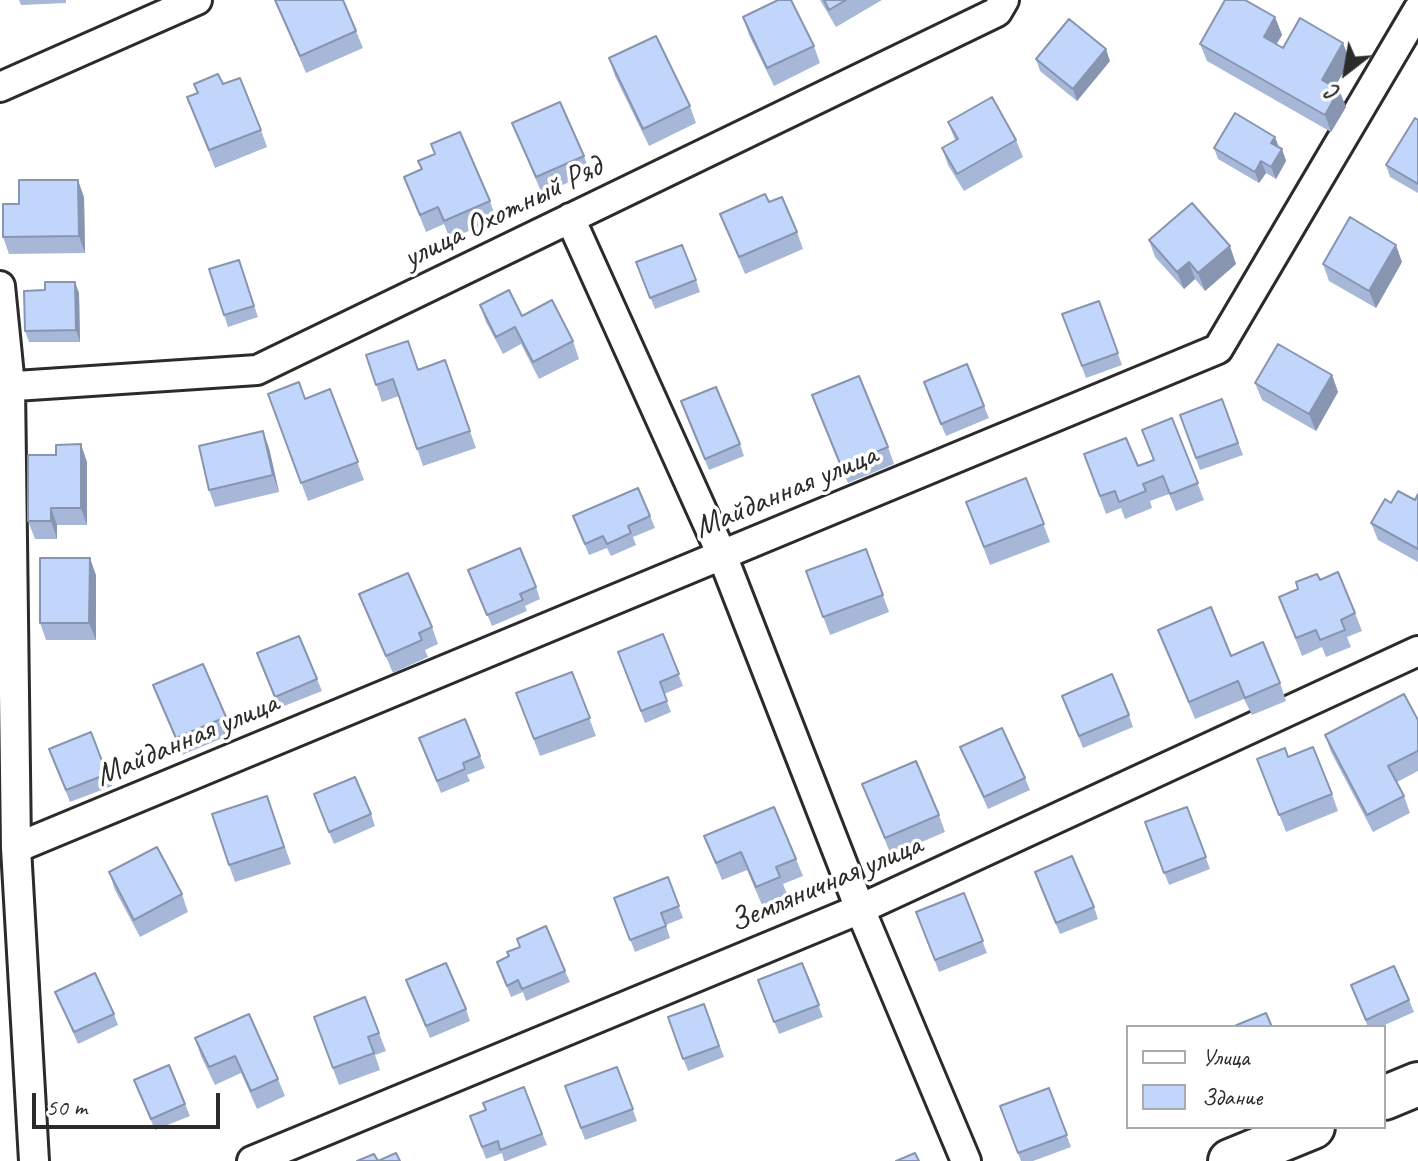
<!DOCTYPE html>
<meta charset="utf-8">
<style>
body{margin:0}
#map{position:relative;width:1418px;height:1161px;overflow:hidden;background:#fff;font-family:Caveat,sans-serif}
canvas{display:block}
.legend{position:absolute;left:1126px;top:1025px;width:260px;height:104px;box-sizing:border-box;background:#fff;border:2px solid #aaa;margin:0;padding:10px 14px;list-style:none;font-size:24px;color:#2b2b2b}
.legend li{display:flex;align-items:center;gap:16px;height:40px}
.legend b{width:40px;border:2px solid #aaa}
.north{position:absolute;left:1306px;top:32px;width:80px;height:80px;-webkit-text-stroke:6px #fff;paint-order:stroke;rotate:211deg;font-size:22px;font-weight:700;line-height:32px;text-align:center;color:#2b2b2b}
.north::after{content:'';display:block;margin:auto;width:28px;height:36px;background:#2b2b2b;clip-path:polygon(50% 0,100% 100%,50% 72%,0 100%)}
.scale{position:absolute;left:32px;top:1093px;width:188px;height:36px;box-sizing:border-box;border:4px solid #2b2b2b;border-top:0;padding-left:10px;font-size:24px;line-height:28px;white-space:nowrap;color:#2b2b2b;-webkit-text-stroke:6px #fff;paint-order:stroke}
</style>
<div id="map">
<canvas width="1418" height="1161"></canvas>
<ul class="legend">
<li><b style="height:10px;background:#fff"></b>Улица</li>
<li><b style="height:22px;background:#c2d5fb"></b>Здание</li>
</ul>
<div class="north">С</div>
<div class="scale">50 m</div>
</div>
<script>
const c = document.querySelector('canvas').getContext('2d');
c.lineJoin = 'round';
function shape(rows) {
  const path = new Path2D();
  for (const r of rows) {
    path.moveTo(r[0], r[1]);
    for (let i = 2; i < r.length; i += 2) path.lineTo(r[i], r[i + 1]);
  }
  return path;
}
function strokePath(path, color, width, dash) {
  c.strokeStyle = color;
  c.lineWidth = width;
  c.lineCap = dash ? 'butt' : 'round';
  c.setLineDash(dash || []);
  c.stroke(path);
}
function paint(path, color) {
  c.fillStyle = color;
  c.fill(path, 'evenodd');
}
function drawText(font, color, halo, rows, align = 'center') {
  c.font = font + ' Caveat,sans-serif';
  c.lineWidth = 7;
  c.setLineDash([]);
  c.textBaseline = 'middle';
  c.strokeStyle = halo;
  c.fillStyle = color;
  for (const [text, x, y, turn = 0] of rows) {
    c.save();
    c.translate(x, y);
    c.rotate((+turn || 0) * Math.PI / 180);
    c.textAlign = isNaN(turn) ? turn : align;
    if (halo) c.strokeText(text, 0, 0);
    c.fillText(text, 0, 0);
    c.restore();
  }
}
const street = shape([
 [0,87,197,0],
 [570,218,722,555,860,909,966,1161],
 [0,286,10,386,16,848,34,1161],
 [0,387,257,370,997,12,1004,0],
 [16,848,1218,349,1418,10],
 [252,1161,860,909,1418,651]
]);
const secondary = shape([
 [1384,1098,1418,1084],
 [1230,1161,1313,1127]
]);
const wall = shape([
 [19,0,66,0,66,3,21,5],
 [275,0,356,31,363,48,306,73],
 [820,0,882,0,836,27],
 [743,17,814,46,820,63,774,86,749,35],
 [1275,17,1282,35,1276,44,1283,48,1350,61,1334,87,1339,90,1346,107,1331,132,1207,61,1200,44],
 [609,58,690,106,696,123,649,146,615,76],
 [1036,59,1110,61,1077,101,1040,71],
 [194,84,261,130,267,147,215,168,187,97,197,93],
 [1418,120,1418,193,1390,177,1386,165],
 [948,122,1016,140,1023,157,964,191,948,165,942,148,955,140],
 [512,123,584,156,590,173,542,194],
 [1275,137,1279,147,1282,149,1286,161,1276,179,1266,173,1259,183,1218,159,1214,148],
 [418,161,490,201,496,219,450,239,444,224,426,232,404,177,421,169],
 [84,197,85,253,9,254,3,237,19,204],
 [769,202,797,232,803,249,745,274,720,214],
 [1149,240,1236,264,1205,291,1195,279,1184,289,1155,257],
 [239,260,258,317,228,327,224,315],
 [636,262,696,280,700,292,655,309],
 [1402,262,1376,308,1329,281,1323,264],
 [45,290,79,293,80,342,29,342,25,331],
 [1099,301,1122,365,1086,378,1062,314],
 [480,305,522,316,573,341,579,359,539,379,521,344,503,354,486,322],
 [366,355,418,369,445,360,476,448,423,466,399,396,382,402],
 [1332,375,1338,392,1316,431,1262,400,1255,383],
 [330,389,364,480,308,501,268,394,305,399],
 [928,394,984,406,989,418,946,436],
 [812,395,888,447,894,464,848,483],
 [1222,399,1243,455,1200,470,1180,415],
 [685,413,740,444,744,456,709,470],
 [1172,418,1204,500,1176,511,1169,494,1150,501,1152,508,1125,519,1121,508,1106,514,1084,454,1138,466,1154,460,1142,430],
 [269,448,279,492,215,507,209,490],
 [87,462,87,525,57,525,57,539,35,539,28,521],
 [1026,478,1050,542,990,565,966,502],
 [1418,494,1418,562,1378,540,1371,523,1391,503,1415,500],
 [573,516,650,516,655,528,633,537,636,545,611,556,607,548,589,555],
 [866,549,889,612,830,635,806,571],
 [468,570,536,587,540,599,525,606,527,611,492,626],
 [96,575,96,640,46,640,40,623],
 [1320,580,1355,613,1362,631,1347,637,1351,647,1326,657,1322,647,1302,656,1279,597],
 [359,594,432,627,438,644,425,650,428,657,393,673],
 [1158,630,1231,656,1280,683,1286,701,1252,715,1244,699,1195,719],
 [663,634,683,686,664,694,671,712,645,723,618,652],
 [261,665,317,679,322,691,279,708],
 [572,672,596,736,540,756,516,693],
 [153,685,226,717,232,734,182,755],
 [1062,696,1129,715,1133,727,1083,748],
 [1418,720,1418,771,1397,782,1404,796,1410,813,1373,832,1331,752,1325,735],
 [91,732,112,786,70,802,49,749],
 [419,738,480,756,485,768,467,775,470,781,441,793],
 [960,747,1025,778,1030,790,988,809],
 [1288,757,1332,794,1338,811,1286,832,1257,759],
 [862,784,939,815,945,832,891,855],
 [267,796,291,864,235,882,229,865],
 [318,806,371,814,375,826,334,844],
 [1187,807,1210,869,1169,885,1145,822],
 [704,836,796,859,803,876,783,884,787,894,762,905,747,870,722,880],
 [109,872,182,894,188,912,140,937,115,890],
 [668,877,683,918,666,925,670,938,635,952,614,898],
 [1039,884,1094,907,1098,919,1060,934],
 [964,893,987,953,939,972,916,912],
 [497,962,565,971,570,982,526,1001,523,992,511,997],
 [802,963,823,1017,779,1034,758,980],
 [406,980,466,1009,470,1021,430,1038],
 [1351,985,1409,1000,1414,1012,1380,1027,1368,1027],
 [55,992,114,1014,118,1025,78,1044],
 [365,997,386,1051,375,1055,380,1070,339,1085,314,1017],
 [704,1004,724,1057,688,1071,668,1017],
 [249,1014,278,1079,285,1096,257,1109,241,1073,215,1085,201,1056,195,1038],
 [617,1067,637,1121,585,1140,565,1086],
 [134,1080,185,1104,190,1116,155,1130],
 [524,1087,547,1145,506,1161,504,1161,502,1153,486,1159,470,1116,486,1110],
 [1049,1088,1071,1147,1033,1161,1021,1161,1000,1106]
]);
const shadedWall = shape([
 [1275,17,1282,35,1270,55,1264,37],
 [1343,43,1350,61,1329,97,1322,80],
 [1106,49,1110,61,1077,101,1073,89],
 [1339,90,1346,107,1331,132,1325,115],
 [1275,137,1279,148,1271,143],
 [1282,149,1286,161,1276,179,1271,167],
 [1261,161,1266,173,1259,183,1255,172],
 [78,180,84,197,85,253,79,236],
 [1396,245,1402,262,1376,308,1369,291],
 [1230,246,1236,264,1205,291,1198,273],
 [1189,262,1195,279,1184,289,1177,272],
 [75,282,79,293,80,342,76,330],
 [1332,375,1338,392,1316,431,1309,414],
 [263,431,269,448,279,492,273,475],
 [81,444,87,462,87,525,81,508],
 [51,508,57,525,57,539,51,521],
 [90,558,96,575,96,640,89,623]
]);
const building = shape([
 [275,0,343,0,356,31,300,56,275,0],
 [778,0,791,0,814,46,767,68,743,17,778,0],
 [824,0,846,0,829,10,824,0],
 [1225,0,1245,0,1275,17,1264,37,1283,48,1300,18,1343,43,1322,80,1339,90,1325,115,1200,44,1225,0],
 [1069,19,1106,49,1073,89,1036,59,1069,19],
 [656,36,690,106,643,129,609,58,656,36],
 [218,74,223,84,240,78,261,130,209,150,187,97,198,93,194,84,218,74],
 [992,97,1016,140,957,174,942,148,958,139,948,122,992,97],
 [560,102,584,156,536,177,512,123,560,102],
 [1235,113,1275,137,1271,143,1282,149,1271,167,1261,161,1255,172,1214,148,1235,113],
 [1415,118,1418,120,1418,184,1386,165,1415,118],
 [460,132,490,201,444,221,438,207,420,215,404,177,422,169,418,161,435,154,431,144,460,132],
 [19,180,78,180,79,236,3,237,3,204,19,204,19,180],
 [765,194,769,202,782,197,797,232,739,257,720,214,765,194],
 [1192,203,1230,246,1198,273,1189,262,1177,272,1149,240,1192,203],
 [1350,217,1396,245,1369,291,1323,264,1350,217],
 [682,245,696,280,650,298,636,262,682,245],
 [239,260,254,306,224,315,209,269,239,260],
 [45,282,75,282,76,330,25,331,24,291,45,290,45,282],
 [509,290,522,316,552,300,573,341,533,362,515,327,496,337,480,305,509,290],
 [1099,301,1118,353,1082,366,1062,314,1099,301],
 [408,341,418,370,445,360,470,431,417,449,393,379,376,385,366,355,408,341],
 [1278,344,1332,375,1309,414,1255,383,1278,344],
 [967,364,984,406,941,424,924,382,967,364],
 [859,376,888,447,841,466,812,395,859,376],
 [299,382,305,399,330,389,358,462,301,483,268,394,299,382],
 [716,387,740,444,705,459,681,401,716,387],
 [1222,399,1238,443,1196,458,1180,415,1222,399],
 [1172,418,1198,483,1170,494,1163,476,1143,484,1146,491,1119,502,1115,491,1100,496,1084,454,1126,438,1138,466,1154,460,1142,430,1172,418],
 [263,431,273,475,209,490,199,446,263,431],
 [81,444,81,508,51,508,51,521,28,521,28,455,56,455,56,445,81,444],
 [1026,478,1044,524,984,547,966,502,1026,478],
 [638,488,650,516,628,526,631,533,607,544,603,536,585,544,573,516,638,488],
 [1398,491,1415,500,1418,494,1418,549,1371,523,1385,499,1391,503,1398,491],
 [520,548,536,587,520,594,523,600,487,615,468,570,520,548],
 [866,549,883,595,823,617,806,571,866,549],
 [40,558,90,558,89,623,40,623,40,558],
 [1338,572,1355,613,1341,620,1345,630,1320,640,1316,630,1296,638,1279,597,1298,589,1296,582,1317,574,1320,580,1338,572],
 [408,573,432,627,419,633,422,640,386,656,359,594,408,573],
 [1211,607,1231,656,1263,642,1280,683,1245,698,1238,681,1189,702,1158,630,1211,607],
 [663,634,679,674,660,682,667,701,641,711,618,652,663,634],
 [299,636,317,679,275,697,257,653,299,636],
 [203,664,226,717,176,738,153,685,203,664],
 [572,672,590,718,534,739,516,693,572,672],
 [1112,674,1129,715,1079,736,1062,696,1112,674],
 [1404,694,1418,720,1418,751,1388,766,1404,796,1367,815,1325,735,1404,694],
 [465,719,480,756,463,763,465,769,437,781,419,738,465,719],
 [1002,728,1025,778,984,797,960,747,1002,728],
 [91,732,107,774,66,790,49,749,91,732],
 [1313,747,1332,794,1279,815,1257,759,1285,748,1288,757,1313,747],
 [916,761,939,815,885,838,862,784,916,761],
 [355,777,371,814,329,832,314,794,355,777],
 [267,796,284,847,229,865,212,814,267,796],
 [774,807,796,859,776,867,780,877,756,887,741,852,716,863,704,836,774,807],
 [1187,807,1206,857,1164,873,1145,822,1187,807],
 [157,847,182,894,134,920,109,872,157,847],
 [1072,856,1094,907,1056,923,1035,872,1072,856],
 [668,877,679,906,661,913,666,926,630,940,614,898,668,877],
 [964,893,983,941,935,960,916,912,964,893],
 [546,926,565,971,522,989,518,980,507,986,497,962,509,956,507,952,520,947,517,939,546,926],
 [446,963,466,1009,426,1026,406,980,446,963],
 [802,963,819,1005,774,1022,758,980,802,963],
 [1394,966,1409,1000,1366,1020,1351,985,1394,966],
 [95,973,114,1014,74,1032,55,992,95,973],
 [365,997,379,1033,368,1037,374,1053,333,1068,314,1017,365,997],
 [704,1004,719,1046,683,1059,668,1017,704,1004],
 [1266,1013,1272,1027,1232,1027,1266,1013],
 [249,1014,278,1079,251,1091,235,1056,209,1067,195,1038,249,1014],
 [169,1065,185,1104,151,1119,134,1080,169,1065],
 [617,1067,633,1109,581,1128,565,1086,617,1067],
 [524,1087,542,1134,500,1150,498,1141,482,1147,470,1116,486,1110,483,1103,524,1087],
 [1049,1088,1067,1135,1018,1153,1000,1106,1049,1088],
 [396,1153,400,1161,378,1161,396,1153],
 [915,1153,919,1161,896,1161,915,1153],
 [374,1154,378,1161,357,1161,374,1154]
]);
const streetNames = [
 ["улица Охотный Ряд",503,213,-26],
 ["Майданная улица",786,492,-23],
 ["Майданная улица",187,740,-23],
 ["Земляничная улица",826,884,-23]
];
strokePath(street, '#2b2b2b', 34);
strokePath(secondary, '#2b2b2b', 48);
strokePath(street, '#fff', 28);
strokePath(secondary, '#fff', 42);
paint(wall, '#a7b7d8');
paint(shadedWall, '#8895b0');
paint(building, '#c2d5fb');
strokePath(building, '#8895b0', 2);
drawText('32px', '#2b2b2b', '#fff', streetNames);
</script>
